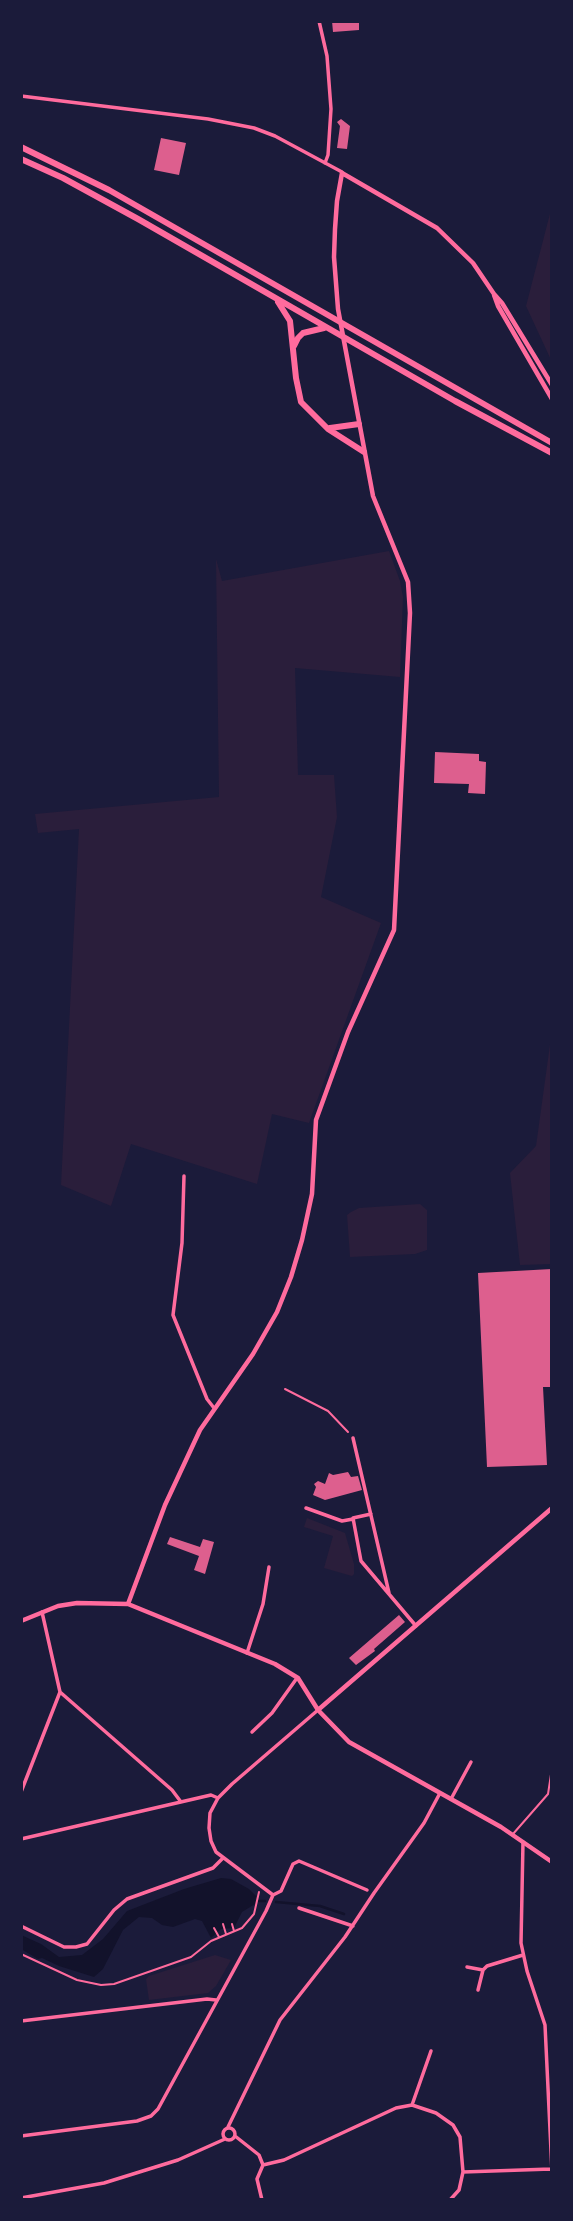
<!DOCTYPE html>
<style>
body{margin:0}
#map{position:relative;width:573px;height:2221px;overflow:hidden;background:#1b1b3a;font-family:Mulish,sans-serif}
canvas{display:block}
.frame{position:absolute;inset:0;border:23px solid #1b1b3a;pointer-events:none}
</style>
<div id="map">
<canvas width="573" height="2221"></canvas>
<div class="frame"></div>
</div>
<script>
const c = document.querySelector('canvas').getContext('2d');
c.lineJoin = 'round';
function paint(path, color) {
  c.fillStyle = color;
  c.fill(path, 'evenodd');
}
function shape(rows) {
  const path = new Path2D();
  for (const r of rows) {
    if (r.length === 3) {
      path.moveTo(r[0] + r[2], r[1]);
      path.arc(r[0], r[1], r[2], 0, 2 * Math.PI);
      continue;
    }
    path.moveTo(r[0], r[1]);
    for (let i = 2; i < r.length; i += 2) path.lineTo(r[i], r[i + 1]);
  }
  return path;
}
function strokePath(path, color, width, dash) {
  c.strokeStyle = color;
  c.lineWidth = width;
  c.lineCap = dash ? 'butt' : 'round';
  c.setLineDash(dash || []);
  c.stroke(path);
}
const green = shape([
 [552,206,552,362,526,306],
 [389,551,400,581,403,597,400,677,295,668,298,775,334,775,337,817,321,897,381,923,309,1123,272,1114,257,1184,131,1144,111,1206,61,1185,79,829,38,833,35,814,219,797,216,559,222,581],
 [552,1030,552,1264,520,1265,510,1173,536,1146],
 [420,1204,427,1210,427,1250,415,1254,350,1257,347,1215,351,1212,359,1208],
 [307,1518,345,1533,354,1564,354,1574,352,1576,324,1568,333,1536,304,1527],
 [215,1955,231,1960,216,1986,208,1993,149,2000,146,1979,149,1976]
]);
const water = shape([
 [221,1878,231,1879,249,1889,256,1896,255,1904,242,1912,234,1928,221,1929,211,1938,202,1921,195,1919,173,1927,162,1925,152,1918,139,1917,123,1930,103,1969,94,1977,59,1966,42,1958,38,1959,21,1949,21,1935,41,1944,59,1957,82,1955,103,1939,127,1911,184,1889]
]);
const stream = shape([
 [259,1901,265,1901],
 [276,1902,320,1906,344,1914]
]);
const building = shape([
 [332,21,359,21,359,30,333,32],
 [341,119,350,126,347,149,337,148,340,126,337,122],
 [161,138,186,143,179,175,154,170],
 [435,752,479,754,479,761,486,762,485,794,468,793,469,784,434,783],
 [552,1269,552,1387,543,1387,547,1465,487,1467,478,1273],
 [348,1472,351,1477,358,1476,362,1490,325,1500,313,1495,316,1487,314,1484,318,1481,325,1484,329,1473,333,1475],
 [170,1537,200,1547,203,1539,214,1542,205,1574,194,1570,199,1556,167,1544],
 [399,1615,405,1622,374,1649,375,1651,356,1665,349,1658]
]);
const path = shape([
 [285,1389,328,1411,348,1432],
 [223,1924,226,1934],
 [232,1924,234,1931],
 [214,1928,219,1937],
 [21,1954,77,1980,101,1985,114,1984,191,1957,211,1941,242,1928,254,1914,259,1892]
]);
const service = shape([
 [513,1834,548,1794,552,1768]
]);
const minor = shape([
 [319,21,327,56,331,109,328,155,325,163],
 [21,96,208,119,254,128,275,136,342,172],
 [184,1176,182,1243,173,1315,207,1399,214,1408],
 [353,1438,389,1593],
 [306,1508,342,1521,353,1519],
 [371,1514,353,1518,361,1561,416,1626],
 [42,1612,60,1692,172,1790,181,1802],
 [247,1653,263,1604,269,1567],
 [252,1732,272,1713,297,1678],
 [21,1792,60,1692],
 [451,1799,471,1762],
 [21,1839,211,1795,218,1798],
 [523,1842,521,1943,527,1971,545,2025,552,2172],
 [273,1895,281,1891,293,1864,299,1861,367,1890],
 [299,1908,353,1926],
 [21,1926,64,1947,76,1947,87,1944,114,1910,127,1899,213,1868,223,1858],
 [467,1967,483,1970],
 [478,1990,483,1970,487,1966,523,1955],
 [21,2021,207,1999,216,2000],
 [412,2105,431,2051],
 [228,2127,280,2020,345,1937,374,1893,424,1823,440,1793],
 [229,2134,6],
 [21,2136,137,2121,151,2116,158,2109,266,1911,273,1895,216,1852,211,1841,209,1828,210,1813,218,1798,232,1784,318,1710],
 [235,2136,259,2155,263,2165],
 [463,2172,551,2169],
 [21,2198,104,2183,178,2160,225,2139],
 [262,2200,257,2179,263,2165,284,2160,396,2108,412,2105,436,2113,453,2125,460,2137,463,2172,459,2190,450,2200]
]);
const tertiary = shape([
 [494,295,498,306,552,399],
 [128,1604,165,1505,200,1430,253,1354,277,1312,291,1277,302,1240,312,1194,316,1120,348,1032,394,930,410,613,408,582,373,496,338,309,334,257,335,229,337,201,342,173,437,228,473,263,494,294,502,303,552,385],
 [21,1621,58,1606,77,1603,128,1604,275,1664,298,1678,318,1710,349,1742,501,1827,552,1862],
 [318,1710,552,1508]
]);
const primary = shape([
 [21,147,109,190,552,443],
 [21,159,63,178,138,219,455,401,552,453],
 [278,302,290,321,296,378,301,402,328,429,364,452],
 [294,346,298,338,303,333,324,328],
 [330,428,359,424]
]);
paint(green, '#2a1e3b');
paint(water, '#12122b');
strokePath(stream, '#12122b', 2.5);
paint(building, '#dd5f8e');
strokePath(path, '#ff6b9d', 2);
strokePath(service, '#ff6b9d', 2);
strokePath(minor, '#ff6b9d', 3.5);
strokePath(tertiary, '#ff6b9d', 4.5);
strokePath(primary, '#ff6b9d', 6);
</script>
